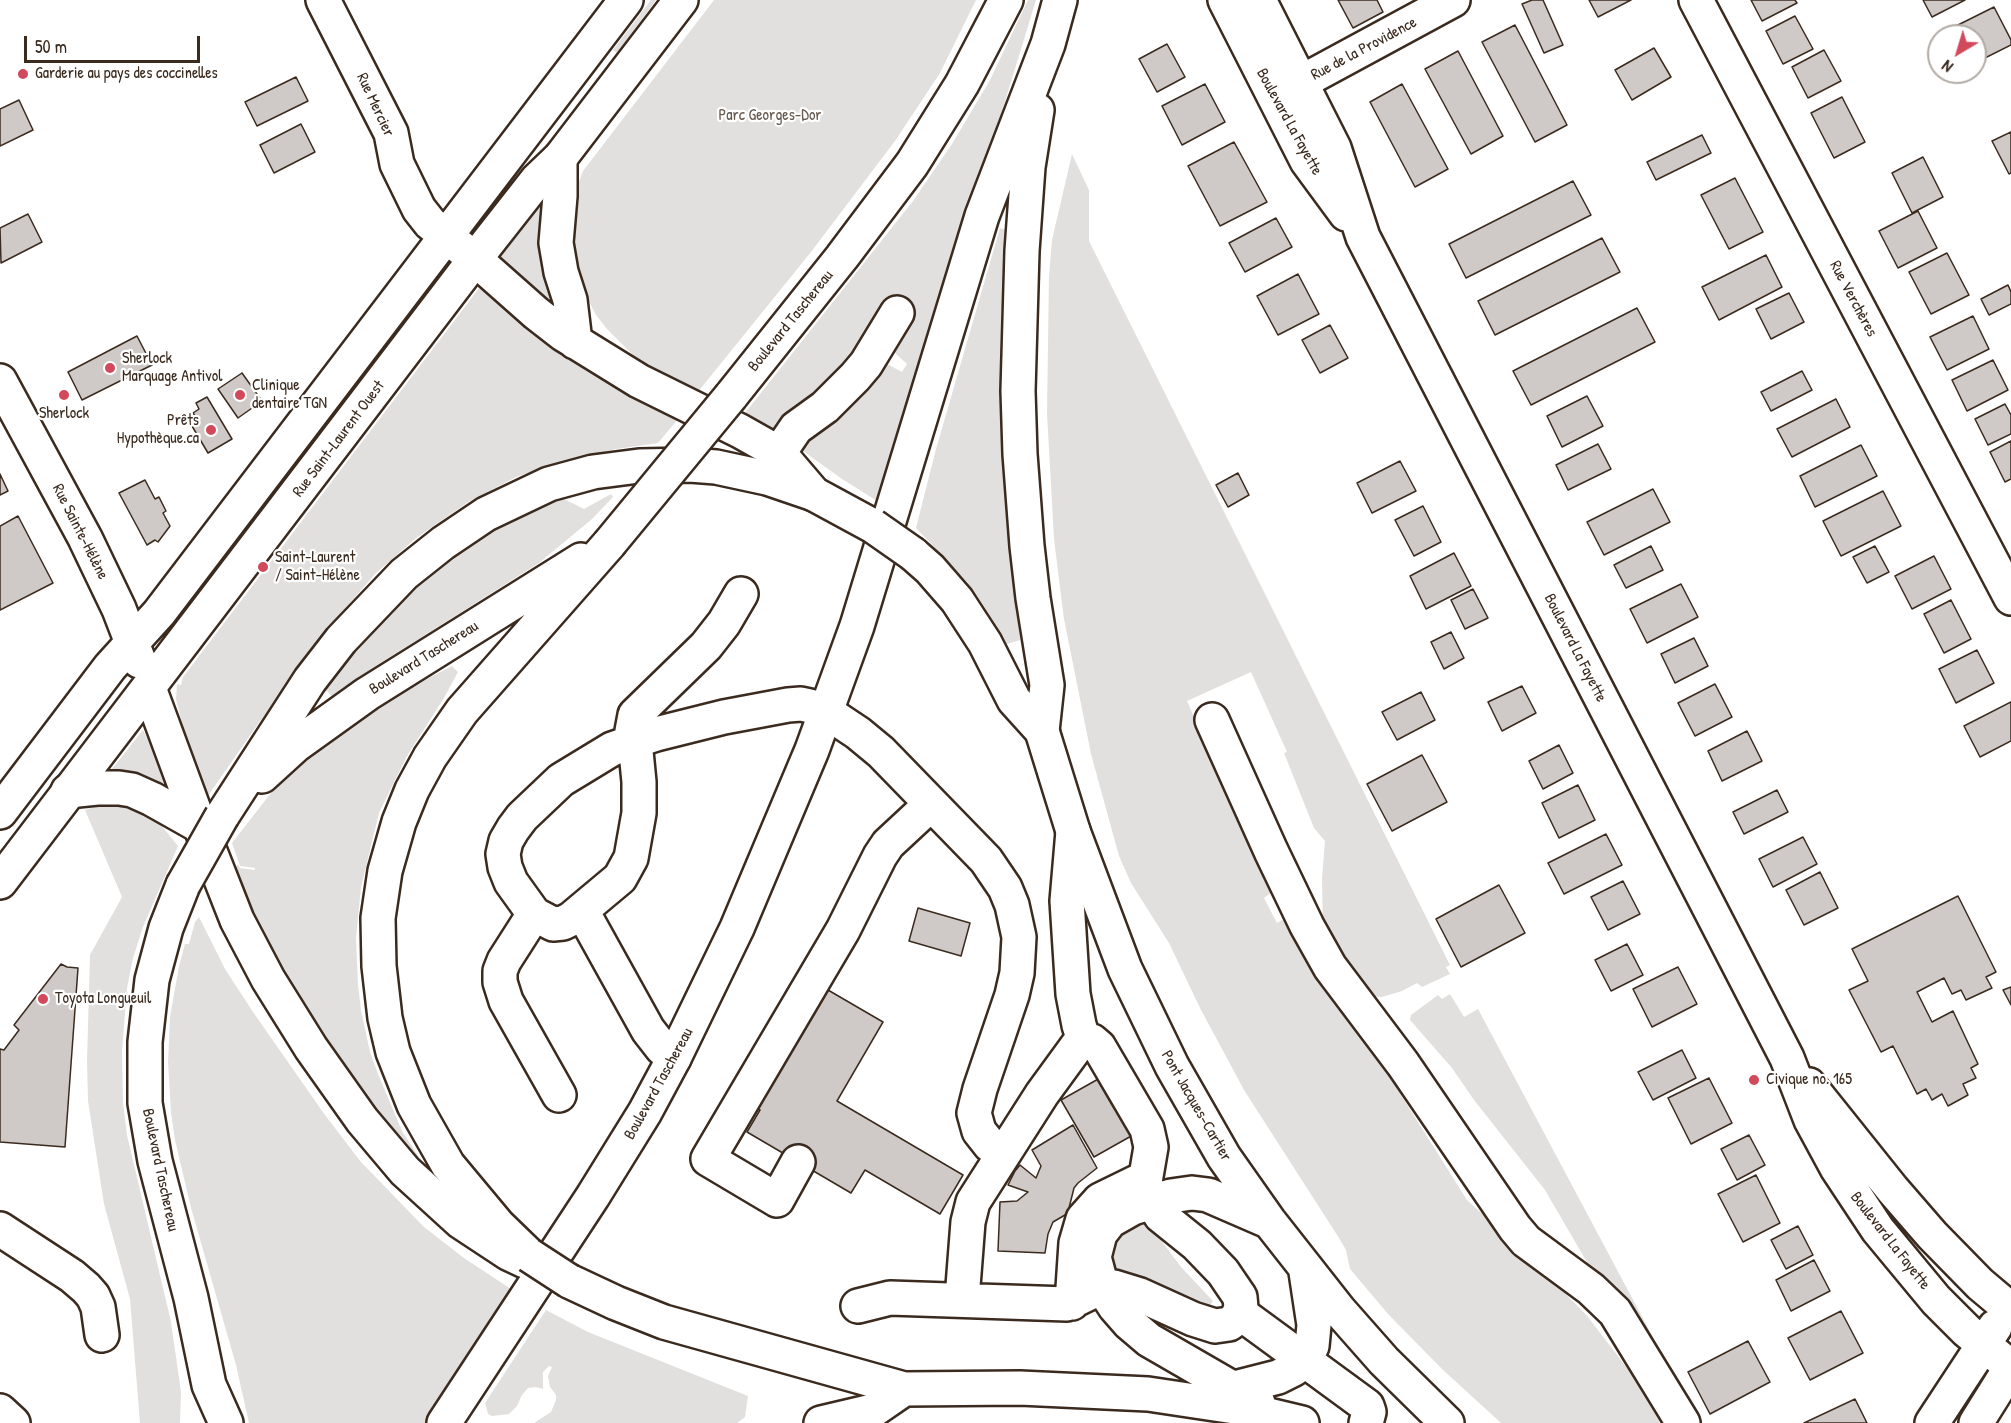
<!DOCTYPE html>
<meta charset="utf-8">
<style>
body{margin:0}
#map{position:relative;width:2011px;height:1423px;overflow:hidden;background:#fff;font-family:"Patrick Hand",sans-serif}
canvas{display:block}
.north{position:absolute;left:1927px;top:24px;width:60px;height:60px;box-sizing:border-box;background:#fff;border:2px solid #b1aaa5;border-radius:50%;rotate:218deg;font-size:16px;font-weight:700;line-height:24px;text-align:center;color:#3b2a1e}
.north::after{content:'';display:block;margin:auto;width:21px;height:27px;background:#d1495b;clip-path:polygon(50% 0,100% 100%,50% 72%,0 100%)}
.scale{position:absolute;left:24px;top:36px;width:176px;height:27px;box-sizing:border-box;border:3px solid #3b2a1e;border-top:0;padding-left:8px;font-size:18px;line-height:21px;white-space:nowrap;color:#3b2a1e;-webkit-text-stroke:4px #fff;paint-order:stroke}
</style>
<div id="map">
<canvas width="2011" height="1423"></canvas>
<div class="north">N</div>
<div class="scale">50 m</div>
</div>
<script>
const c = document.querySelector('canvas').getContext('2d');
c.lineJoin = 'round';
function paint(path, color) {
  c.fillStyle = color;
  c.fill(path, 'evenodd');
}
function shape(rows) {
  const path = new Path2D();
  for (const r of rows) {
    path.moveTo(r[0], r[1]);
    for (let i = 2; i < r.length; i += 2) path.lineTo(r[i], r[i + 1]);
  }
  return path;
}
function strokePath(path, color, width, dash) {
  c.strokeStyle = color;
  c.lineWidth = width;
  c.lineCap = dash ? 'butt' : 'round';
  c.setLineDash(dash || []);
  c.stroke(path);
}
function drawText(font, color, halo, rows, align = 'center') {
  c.font = font + ' "Patrick Hand",sans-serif';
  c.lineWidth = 4.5;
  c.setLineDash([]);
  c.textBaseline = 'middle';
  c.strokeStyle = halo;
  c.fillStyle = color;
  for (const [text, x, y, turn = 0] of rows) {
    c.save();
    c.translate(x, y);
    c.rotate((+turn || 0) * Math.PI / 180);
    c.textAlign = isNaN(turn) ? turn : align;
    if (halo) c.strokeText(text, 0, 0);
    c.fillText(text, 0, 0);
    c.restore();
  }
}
const green = shape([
 [651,0,656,0,617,53,613,50],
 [714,0,976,0,940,73,895,141,811,252,697,393,648,366,632,354,607,329,596,315,588,300,580,282,570,245,574,195,583,171],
 [1028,0,1036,0,882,504,842,479,792,443,880,364,889,365,902,372,907,364,896,354,891,344,870,345,781,436,745,413,913,201,952,144,990,80],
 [1072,154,1089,190,1089,241,1450,965,1446,967,1450,974,1422,987,1417,983,1402,991,1382,997,1370,996,1323,936,1322,878,1325,841,1314,828,1284,753,1287,752,1251,672,1187,701,1257,857,1275,890,1264,898,1277,923,1291,915,1328,979,1467,1200,1527,1254,1588,1317,1669,1423,1501,1423,1442,1369,1388,1314,1350,1269,1346,1250,1339,1238,1244,1090,1200,1008,1169,943,1131,883,1119,856,1091,754,1064,619,1054,539,1047,413,1049,276,1052,240],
 [547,191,556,306,554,309,502,262,499,255],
 [1000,228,1006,230,1006,241,1001,323,1003,461,1020,640,1007,644,984,606,968,583,916,528,936,449],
 [480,287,483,287,632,395,678,419,658,443,616,449,566,460,516,477,467,503,416,538,375,574,342,612,258,724,205,800,185,736,176,699,177,684,181,685,183,677],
 [611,494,613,497,592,519,539,563,382,662,332,696,325,689,358,645,403,598,431,574,478,538,502,524,547,503,562,498,584,509],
 [452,666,458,672,444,698,407,756,379,813,361,887,356,938,358,985,361,1010,370,1052,378,1074,402,1131,424,1165,442,1189,436,1184,325,1050,254,921,233,872,238,864,240,868,255,870,255,868,240,866,232,843,274,789,292,771,326,741,400,693],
 [143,730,173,791,171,793,126,773,112,769],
 [104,804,134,806,157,820,178,846,143,927,133,958,127,988,122,1051,123,1103,127,1135,171,1322,181,1392,180,1423,140,1423,130,1299,104,1204,88,1101,87,1061,90,955,122,897,85,810],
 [199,917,225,969,253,1012,325,1115,361,1162,424,1227,464,1258,514,1291,429,1423,249,1423,236,1365,191,1208,175,1140,171,1113,168,1062,170,1017,179,966,185,944,189,944,195,922],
 [1450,994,1464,1017,1478,1009,1655,1341,1696,1423,1622,1310,1588,1264,1545,1190,1474,1100,1452,1068,1410,1020,1411,1015,1438,995,1442,999],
 [1142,1218,1148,1223,1181,1267,1213,1301,1210,1305,1186,1295,1114,1275,1108,1246,1112,1236],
 [546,1310,588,1332,748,1396,745,1417,737,1423,534,1423,551,1412,556,1400,556,1395,550,1387,548,1376,552,1367,549,1366,543,1372,543,1389,536,1387,528,1388,522,1395,517,1406,509,1414,492,1416,488,1414,485,1403]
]);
const building = shape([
 [1338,0,1377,0,1383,12,1353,28,1338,0],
 [1532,0,1543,0,1563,45,1544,53,1522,4,1532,0],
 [1589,0,1631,0,1598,17,1589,0],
 [1751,0,1795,0,1797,3,1762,21,1751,0],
 [1923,0,1965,0,1932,17,1923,0],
 [1994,7,2011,40,2011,45,1975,63,1975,36,1948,36,1946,31,1994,7],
 [1795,16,1813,49,1783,64,1766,31,1795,16],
 [1515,25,1567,125,1535,142,1482,42,1515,25],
 [1167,44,1185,77,1157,92,1139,59,1167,44],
 [1654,48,1671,77,1632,100,1615,70,1654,48],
 [1824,50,1841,81,1808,98,1792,67,1824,50],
 [1458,51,1503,136,1471,154,1425,69,1458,51],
 [296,77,308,101,257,126,245,102,296,77],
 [1205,84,1225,122,1182,145,1162,106,1205,84],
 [1402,84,1448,169,1415,187,1370,102,1402,84],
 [1842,97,1865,142,1834,158,1811,113,1842,97],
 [19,100,33,130,0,146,0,109,19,100],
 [301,124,315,152,274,173,260,145,301,124],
 [2011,132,2011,173,2009,174,1992,141,2011,132],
 [1702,135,1711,153,1656,180,1647,162,1702,135],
 [1234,142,1267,202,1220,226,1188,166,1234,142],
 [1923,157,1943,197,1912,213,1892,173,1923,157],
 [1735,178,1763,232,1729,249,1701,195,1735,178],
 [1573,181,1591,215,1466,278,1449,244,1573,181],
 [1918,211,1937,248,1898,268,1879,231,1918,211],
 [28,214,42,242,1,263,0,228,28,214],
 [1276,218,1292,247,1245,272,1229,243,1276,218],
 [1602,238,1620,272,1495,335,1478,301,1602,238],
 [1947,253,1969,295,1931,314,1909,272,1947,253],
 [1766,255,1782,287,1719,320,1702,287,1766,255],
 [1298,274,1319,314,1278,335,1257,296,1298,274],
 [2008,285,2011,292,2011,304,1989,315,1981,299,2008,285],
 [1789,293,1804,322,1771,339,1756,309,1789,293],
 [1637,308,1655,342,1531,405,1513,371,1637,308],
 [1973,316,1989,349,1947,370,1930,337,1973,316],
 [1330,325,1348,358,1320,373,1302,340,1330,325],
 [137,336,152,365,82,400,68,372,137,336],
 [1993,360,2008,390,1967,411,1952,380,1993,360],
 [1802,371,1812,390,1771,411,1761,392,1802,371],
 [242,373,262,401,238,418,218,389,242,373],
 [1587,396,1603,426,1562,447,1547,416,1587,396],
 [207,397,232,439,208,453,189,421,196,417,193,413,199,409,196,403,207,397],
 [1836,399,1850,427,1792,457,1777,429,1836,399],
 [2005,404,2011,415,2011,434,1988,445,1975,419,2005,404],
 [2011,441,2011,479,2005,482,1990,452,2011,441],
 [1598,444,1611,469,1568,490,1556,465,1598,444],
 [1861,445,1877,476,1815,507,1800,476,1861,445],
 [1400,461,1416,491,1372,513,1357,483,1400,461],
 [1238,473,1249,495,1228,507,1216,485,1238,473],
 [0,474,8,491,0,495,0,474],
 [145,480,155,499,159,497,166,511,163,513,170,526,158,542,155,540,147,545,119,493,145,480],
 [1653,489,1670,522,1604,555,1587,522,1653,489],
 [1883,491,1901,526,1841,556,1823,521,1883,491],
 [1423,506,1441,542,1414,556,1395,520,1423,506],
 [18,516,53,583,0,610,0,526,18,516],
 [1651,546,1663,570,1626,588,1614,565,1651,546],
 [1875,546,1889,572,1867,583,1853,557,1875,546],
 [1454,553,1471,586,1426,609,1410,576,1454,553],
 [1934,556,1951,589,1912,609,1895,576,1934,556],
 [1681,584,1698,617,1647,643,1630,609,1681,584],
 [1473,589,1488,618,1465,629,1451,600,1473,589],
 [1951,600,1971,639,1944,653,1924,614,1951,600],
 [1451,632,1464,658,1444,669,1431,642,1451,632],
 [1694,638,1708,666,1675,683,1661,654,1694,638],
 [1977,650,1994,683,1956,703,1939,669,1977,650],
 [1715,684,1732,717,1695,736,1678,703,1715,684],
 [1522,686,1536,713,1502,731,1488,702,1522,686],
 [1421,692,1435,720,1397,740,1382,712,1421,692],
 [2011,702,2011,741,1980,757,1964,726,2011,702],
 [1747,731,1762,761,1722,781,1708,751,1747,731],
 [1559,745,1573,773,1543,789,1529,761,1559,745],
 [1422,755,1447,802,1392,831,1367,784,1422,755],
 [1578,785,1595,820,1559,838,1542,803,1578,785],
 [1777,790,1788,812,1744,834,1733,812,1777,790],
 [1606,834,1622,865,1564,894,1548,863,1606,834],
 [1803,837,1817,864,1773,887,1759,859,1803,837],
 [1820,872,1838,908,1804,925,1786,890,1820,872],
 [1623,881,1640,914,1608,930,1591,897,1623,881],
 [1499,885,1525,933,1461,967,1436,919,1499,885],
 [1958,896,1996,972,1986,977,1992,988,1966,1000,1961,990,1952,994,1944,978,1917,992,1932,1022,1953,1011,1978,1064,1971,1068,1976,1078,1963,1084,1968,1095,1948,1106,1942,1094,1932,1100,1926,1089,1917,1094,1893,1046,1881,1052,1849,990,1868,981,1852,949,1958,896],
 [918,908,970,923,961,956,909,941,918,908],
 [1627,944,1643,975,1611,991,1595,960,1627,944],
 [61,964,67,967,78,968,65,1147,0,1142,0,1049,4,1050,19,1030,14,1025,61,964],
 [1678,967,1697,1004,1652,1027,1633,989,1678,967],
 [2011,987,2011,1005,2003,990,2011,987],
 [828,990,883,1022,837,1101,963,1175,940,1214,865,1170,851,1193,747,1132,760,1110,742,1100,765,1061,781,1070,828,990],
 [1682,1050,1696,1078,1653,1100,1638,1072,1682,1050],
 [1100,1078,1133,1135,1094,1157,1061,1100,1100,1078],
 [1709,1078,1732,1123,1691,1144,1668,1098,1709,1078],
 [1073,1125,1097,1168,1078,1183,1074,1188,1069,1208,1065,1215,1053,1222,1048,1234,1045,1253,998,1251,1000,1202,1017,1201,1028,1192,1008,1185,1015,1171,1020,1165,1036,1178,1041,1166,1032,1150,1073,1125],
 [1749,1135,1765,1165,1737,1180,1721,1149,1749,1135],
 [1756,1175,1780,1223,1743,1242,1718,1194,1756,1175],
 [1798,1226,1813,1255,1786,1269,1771,1240,1798,1226],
 [1814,1260,1830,1291,1791,1311,1776,1280,1814,1260],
 [1841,1311,1863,1353,1810,1380,1788,1338,1841,1311],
 [1748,1341,1770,1382,1710,1414,1688,1372,1748,1341],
 [1855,1399,1867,1423,1804,1423,1855,1399]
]);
const minor = shape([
 [323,0,391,133,397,164,419,209,430,223,446,236],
 [1225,0,1307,161,1346,214],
 [1259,0,1334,148,1363,237,1787,1058,1811,1120,1837,1168,1878,1230,1936,1300,1967,1331,2011,1367],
 [1696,0,2011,598],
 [1283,92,1453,0],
 [0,381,85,538,119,609,139,661],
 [779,453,796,428,825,407,855,377,866,364,897,313],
 [741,594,724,623,706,646,635,715,632,731,635,741,639,782,639,813,631,858,620,878,571,919,563,923,553,924,534,914,511,882,505,867,503,854,506,841,513,829,522,817,561,780,612,749,635,741,656,734,724,717,788,705,801,704,810,706,837,719,858,733,881,752,986,860,1005,888,1012,905,1019,937,1017,973,1012,995,980,1089,974,1113,979,1131,990,1145,1003,1155],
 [1212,720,1271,851,1307,926,1330,967,1403,1064,1515,1228,1526,1241,1591,1289,1615,1312,1683,1423],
 [0,812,110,667,159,613,626,0],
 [1073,831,1067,901,1073,994,1079,1025,1084,1041],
 [0,882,475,259,537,180,560,158,681,0],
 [582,911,648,1030,662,1048,674,1058],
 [534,914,504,961,500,971,500,982,506,1001,559,1095],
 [1809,1085,1893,1190,1932,1235,1980,1284,2011,1310],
 [798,1162,777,1200,708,1159,843,930,880,856,888,844,930,805],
 [0,1229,72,1276,86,1288,93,1296,98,1307,102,1335],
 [1072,1303,1076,1243,1083,1219,1100,1200,1145,1178],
 [858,1306,890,1298,1067,1304,1102,1287,1114,1287,1140,1295,1193,1319,1215,1326,1229,1324,1237,1318,1241,1308,1240,1297,1223,1272,1197,1245,1161,1216,1152,1202,1145,1182,1151,1147,1147,1129,1099,1047,1092,1041,1084,1041,1077,1046,1042,1094,973,1202,968,1222,962,1299],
 [1240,1313,1367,1406,1369,1412,1366,1423],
 [0,1411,13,1423],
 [1932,1423,1995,1327],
 [1976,1423,2011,1367]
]);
const major = shape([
 [560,158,560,196,556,243,561,272,570,300,575,342],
 [446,236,475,259,536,313,563,334,639,381,740,431,779,453,814,494,873,526],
 [913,554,930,569,957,600,985,643,1014,700,1042,731,1073,831,1125,969,1172,1066,1224,1157,1269,1221,1339,1310,1384,1361,1447,1423],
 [149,688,200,826,237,920,268,979,311,1048,362,1120,405,1171,461,1222,508,1253,525,1261],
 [68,791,97,788,119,788,132,790,152,799,200,826],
 [569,1281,616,1303,664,1322,904,1389,1020,1388,1148,1394,1235,1407,1302,1423],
 [1223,1391,1278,1377,1294,1369,1304,1360,1312,1346,1314,1325,1306,1272],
 [1258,1403,1149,1340,1129,1323,1115,1307,1102,1287,1094,1257,1100,1234,1110,1221,1133,1208,1171,1196,1192,1193,1208,1195,1268,1221],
 [821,1423,872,1411,904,1389]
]);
const highway = shape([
 [1037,110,1028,167,1022,251,1018,391,1020,454,1027,546,1033,598,1047,685,1042,731],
 [731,396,842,257,912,164,962,84,1006,0],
 [262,776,296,745,367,694,581,560],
 [222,816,310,680,341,640,404,574,443,543,486,514,549,484,593,472,639,466,690,465,716,467,767,478,814,494],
 [183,885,166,928,152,980,145,1042,145,1103,155,1161,191,1298,209,1385,226,1423],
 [529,1255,498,1225,448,1165,414,1105,393,1052,385,1018,379,966,378,918,385,871,399,822,412,790,430,757,462,711,609,544],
 [444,1423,593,1196,645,1112,674,1058,737,928,812,750,857,626,982,216,1048,44,1060,0]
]);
const majorBridge = shape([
 [873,526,913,554]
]);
const highwayBridge = shape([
 [609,544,731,396],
 [183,885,222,816],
 [529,1255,569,1281]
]);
const markers = [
 [23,74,6,"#d1495b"],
 [110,368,6,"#d1495b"],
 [64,395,6,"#d1495b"],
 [240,395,6,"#d1495b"],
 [211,430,6,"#d1495b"],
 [263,567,6,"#d1495b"],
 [43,999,6,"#d1495b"],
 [1754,1080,6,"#d1495b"]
];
const streetNames = [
 ["Rue de la Providence",1364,49,-28],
 ["Rue Mercier",375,105,65],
 ["Boulevard La Fayette",1289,122,61],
 ["Rue Verchères",1853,299,62],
 ["Boulevard Taschereau",791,321,-51],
 ["Rue Saint-Laurent Ouest",339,439,-53],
 ["Rue Sainte-Hélène",80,532,63],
 ["Boulevard La Fayette",1575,648,63],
 ["Boulevard Taschereau",424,658,-32],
 ["Boulevard Taschereau",659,1084,-61],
 ["Pont Jacques-Cartier",1196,1106,60],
 ["Boulevard Taschereau",160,1170,78],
 ["Boulevard La Fayette",1890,1241,52]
];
const poiNames = [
 ["Garderie au pays des coccinelles",35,74],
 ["Sherlock",122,359],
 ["Marquage Antivol",122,377],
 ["Clinique",252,386],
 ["dentaire TGN",252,404],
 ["Sherlock",64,414,"center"],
 ["Prêts",199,421,"right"],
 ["Hypothèque.ca",199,439,"right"],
 ["Saint-Laurent",275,558],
 ["/ Saint-Hélène",275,576],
 ["Toyota Longueuil",55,999],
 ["Civique no. 165",1766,1080]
];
const parkNames = [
 ["Parc Georges-Dor",770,116]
];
paint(green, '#e2e0de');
paint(building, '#cfcac7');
strokePath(building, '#3b2a1e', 1.5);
strokePath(minor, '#3b2a1e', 38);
strokePath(major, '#3b2a1e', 38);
strokePath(highway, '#3b2a1e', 38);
strokePath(minor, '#fff', 33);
strokePath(major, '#fff', 33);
strokePath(highway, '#fff', 33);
strokePath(majorBridge, '#3b2a1e', 38, []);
strokePath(highwayBridge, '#3b2a1e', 38, []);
strokePath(majorBridge, '#fff', 33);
strokePath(highwayBridge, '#fff', 33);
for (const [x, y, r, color] of markers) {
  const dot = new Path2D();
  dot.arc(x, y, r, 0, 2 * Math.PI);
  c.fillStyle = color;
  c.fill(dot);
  strokePath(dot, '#fff', 2);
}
drawText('16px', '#3b2a1e', '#fff', streetNames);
drawText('16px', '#3b2a1e', '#fff', poiNames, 'left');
drawText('16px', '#65584e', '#fff', parkNames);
</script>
